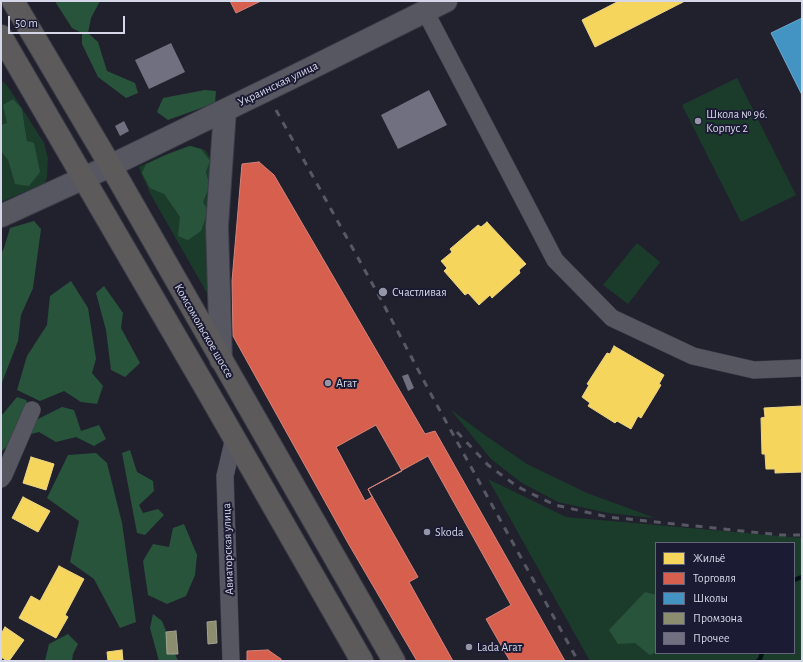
<!DOCTYPE html>
<meta charset="utf-8">
<style>
body{margin:0}
#map{position:relative;width:803px;height:662px;overflow:hidden;background:#21212e;font-family:"Alegreya Sans",sans-serif}
canvas{display:block}
.frame{position:absolute;inset:0;border:2px solid #d5d6e7;pointer-events:none}
.legend{position:absolute;left:655px;top:542px;width:140px;height:112px;box-sizing:border-box;background:#1b1b34;border:1px solid #65667c;margin:0;padding:5px 7px;list-style:none;font-size:12px;color:#d5d6e7}
.legend li{display:flex;align-items:center;gap:8px;height:20px}
.legend b{width:20px;border:1px solid #65667c}
.scale{position:absolute;left:8px;top:16px;width:117px;height:18px;box-sizing:border-box;border:2px solid #d5d6e7;border-top:0;padding-left:5px;font-size:12px;line-height:14px;white-space:nowrap;color:#d5d6e7;-webkit-text-stroke:3px #1b1b34;paint-order:stroke}
</style>
<div id="map">
<canvas width="803" height="662"></canvas>
<div class="frame"></div>
<ul class="legend">
<li><b style="height:11px;background:#f6d55c"></b>Жильё</li>
<li><b style="height:11px;background:#d6604d"></b>Торговля</li>
<li><b style="height:11px;background:#4393c3"></b>Школы</li>
<li><b style="height:11px;background:#8c8c6e"></b>Промзона</li>
<li><b style="height:11px;background:#707080"></b>Прочее</li>
</ul>
<div class="scale">50 m</div>
</div>
<script>
const c = document.querySelector('canvas').getContext('2d');
c.lineJoin = 'round';
function paint(path, color) {
  c.fillStyle = color;
  c.fill(path, 'evenodd');
}
function shape(rows) {
  const path = new Path2D();
  for (const r of rows) {
    path.moveTo(r[0], r[1]);
    for (let i = 2; i < r.length; i += 2) path.lineTo(r[i], r[i + 1]);
  }
  return path;
}
function strokePath(path, color, width, dash) {
  c.strokeStyle = color;
  c.lineWidth = width;
  c.lineCap = dash ? 'butt' : 'round';
  c.setLineDash(dash || []);
  c.stroke(path);
}
function drawText(font, color, halo, rows, align = 'center') {
  c.font = font + ' "Alegreya Sans",sans-serif';
  c.lineWidth = 4;
  c.setLineDash([]);
  c.textBaseline = 'middle';
  c.strokeStyle = halo;
  c.fillStyle = color;
  for (const [text, x, y, turn = 0] of rows) {
    c.save();
    c.translate(x, y);
    c.rotate((+turn || 0) * Math.PI / 180);
    c.textAlign = isNaN(turn) ? turn : align;
    if (halo) c.strokeText(text, 0, 0);
    c.fillText(text, 0, 0);
    c.restore();
  }
}
const green = shape([
 [737,78,796,195,741,222,682,105],
 [3,81,11,91,44,143,48,159,47,177,45,183,1,202,1,151,8,160,15,184,27,141,22,109,7,123,1,125,1,87],
 [188,146,192,146,205,150,210,158,210,285,207,293,151,195,142,175,139,167,165,155],
 [176,152,210,161,206,172,210,186,203,202,180,217,164,194,168,154],
 [637,243,660,262,628,304,603,285],
 [451,410,489,438,527,464,587,493,655,518,608,513,558,502,522,483,491,459],
 [488,479,566,517,802,538,802,661,590,661],
 [656,543,794,543,794,653,656,653]
]);
const forest = shape([
 [56,1,100,1,91,18,88,33,98,42,107,71,135,83,138,93,126,98,98,77,82,44,82,33,72,28,56,3],
 [205,90,216,91,215,103,168,120,157,112,163,98],
 [13,99,22,109,27,141,34,143,40,172,29,186,15,184,8,160,1,151,1,125,7,123,3,105],
 [190,146,201,149,210,161,206,172,210,186,203,202,208,211,201,231,188,240,178,236,180,217,164,194,150,188,142,173,146,164,168,154],
 [34,221,41,229,33,288,21,315,18,341,1,385,1,254,4,248,10,228],
 [71,281,88,308,96,359,92,373,103,386,97,404,81,402,64,391,40,401,17,390,27,356,47,325,50,296],
 [104,286,123,313,121,328,140,363,125,377,111,370,106,330,96,293],
 [17,397,26,400,36,420,62,407,74,410,81,431,99,425,106,439,94,446,76,437,56,442,39,432,16,438,1,452,1,414,3,414],
 [130,450,137,472,153,481,154,491,139,505,143,513,158,509,164,515,145,535,137,533,122,453],
 [96,453,107,463,122,523,136,622,120,628,94,579,70,562,79,521,47,498,68,455],
 [184,524,197,555,195,575,186,596,167,604,148,595,143,561,153,544,169,547,173,528],
 [645,592,656,595,656,652,650,655,635,643,618,644,609,630],
 [153,614,162,621,178,661,159,661,150,628],
 [68,634,78,644,73,654,72,661,45,661,49,644]
]);
const homes = shape([
 [619,1,685,1,595,47,582,20,619,1],
 [487,222,526,264,519,270,520,273,492,298,490,295,479,305,468,293,465,295,444,271,447,268,441,261,452,252,450,249,478,225,481,227,487,222],
 [614,346,664,375,659,384,661,385,641,418,638,416,631,429,617,421,615,423,588,406,590,403,582,397,589,385,587,384,607,353,610,354,614,346],
 [802,406,802,472,775,473,775,469,766,469,765,454,762,454,761,418,765,417,764,408,802,406],
 [31,457,54,464,46,490,23,483,31,457],
 [23,497,50,511,38,532,12,518,23,497],
 [59,566,84,579,65,615,68,617,56,638,19,618,31,596,40,601,59,566],
 [5,627,24,640,9,661,7,661,1,657,1,634,5,627],
 [122,650,123,661,108,661,107,652,122,650]
]);
const shops = shape([
 [230,1,261,1,236,13,230,1],
 [259,162,274,175,425,434,435,431,565,661,417,661,348,543,233,336,232,281,242,164,259,162],
 [376,425,402,471,368,489,372,497,365,501,336,447,376,425],
 [428,456,511,605,486,619,510,661,453,661,409,582,418,577,368,489,428,456],
 [268,650,281,659,281,661,247,661,247,651,268,650]
]);
const schools = shape([
 [802,18,802,95,771,33,802,18]
]);
const industry = shape([
 [216,621,217,643,208,644,207,622,216,621],
 [176,631,178,654,167,654,166,632,176,631]
]);
const stream = shape([
 [794,580,802,577],
 [758,661,760,659,762,653]
]);
const building = shape([
 [171,43,185,72,149,89,135,60],
 [429,90,447,125,398,149,381,115],
 [124,121,129,131,120,136,115,126],
 [408,374,414,388,408,391,402,376]
]);
const minor = shape([
 [425,11,555,260,612,318,693,356,754,370,802,368],
 [1,479,4,475,32,410],
 [231,661,225,476,234,438]
]);
const tertiary = shape([
 [1,216,110,166,291,78,446,1],
 [221,360,217,226,225,110]
]);
const primary = shape([
 [13,1,120,182,394,661],
 [1,36,209,394,362,661]
]);
const rail = shape([
 [276,110,378,294,433,398,578,661],
 [457,432,488,465,518,487,555,505,608,517,781,535,802,535]
]);
const markers = [
 [698,121,4,"#9697a6"],
 [383,292,5,"#9697a6"],
 [328,383,4,"#9697a6"],
 [427,532,4,"#9697a6"],
 [469,647,4,"#9697a6"]
];
const streetNames = [
 ["Украинская улица",278,84,-26],
 ["Комсомольское шоссе",204,331,60],
 ["Авиаторская улица",228,549,-92]
];
const poiNames = [
 ["Школа № 96.",706,114],
 ["Корпус 2",706,128],
 ["Счастливая",392,292],
 ["Агат",336,383],
 ["Skoda",435,532],
 ["Lada Агат",477,647]
];
paint(green, '#1b3c2b');
paint(forest, '#29543c');
paint(homes, '#f6d55c');
strokePath(homes, '#ecd586', 1);
paint(shops, '#d6604d');
strokePath(shops, '#d6837b', 1);
paint(schools, '#4393c3');
strokePath(schools, '#6fa7ce', 1);
paint(industry, '#8c8c6e');
strokePath(industry, '#a2a292', 1);
strokePath(stream, '#031117', 4.5);
paint(building, '#707080');
strokePath(minor, '#3c3c48', 18);
strokePath(tertiary, '#3c3c48', 24);
strokePath(primary, '#3c3c48', 24);
strokePath(minor, '#575762', 17);
strokePath(tertiary, '#575762', 22);
strokePath(primary, '#5d5a5c', 22);
strokePath(rail, '#585864', 3, [7, 7]);
for (const [x, y, r, color] of markers) {
  const dot = new Path2D();
  dot.arc(x, y, r, 0, 2 * Math.PI);
  c.fillStyle = color;
  c.fill(dot);
  strokePath(dot, '#1b1b34', 1.5);
}
drawText('12px', '#d5d6e7', '#1b1b34', streetNames);
drawText('12px', '#d5d6e7', '#1b1b34', poiNames, 'left');
</script>
